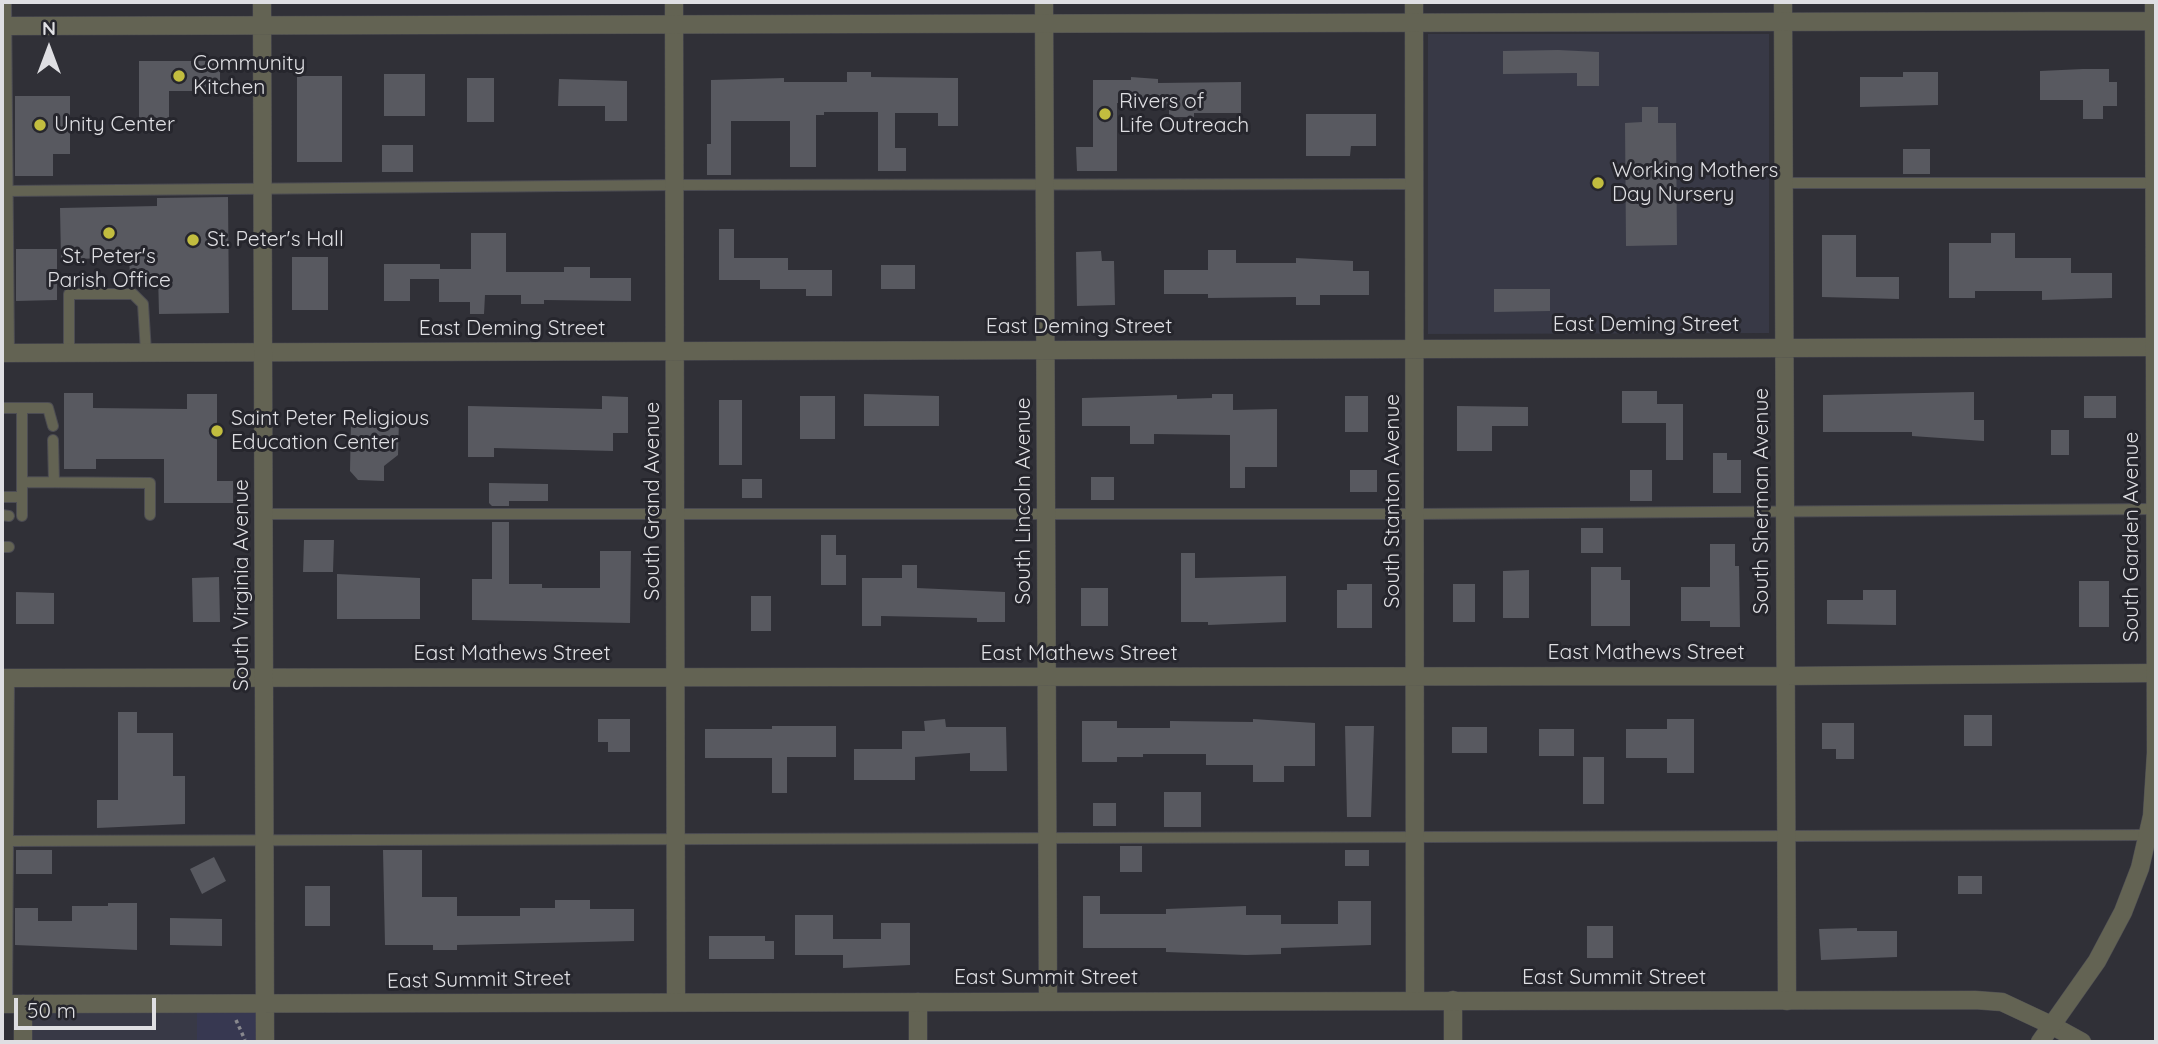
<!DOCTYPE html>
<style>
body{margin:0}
#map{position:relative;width:2158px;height:1044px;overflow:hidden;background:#303037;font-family:Quicksand,sans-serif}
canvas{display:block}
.frame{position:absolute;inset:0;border:4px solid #dfdfe3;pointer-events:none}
.north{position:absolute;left:14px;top:14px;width:70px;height:70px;-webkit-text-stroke:5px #26262d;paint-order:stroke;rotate:0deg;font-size:19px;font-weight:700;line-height:28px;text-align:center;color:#dfdfe3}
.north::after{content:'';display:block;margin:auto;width:24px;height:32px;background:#dfdfe3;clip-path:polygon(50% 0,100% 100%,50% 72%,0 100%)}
.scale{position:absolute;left:14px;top:998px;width:142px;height:32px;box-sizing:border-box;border:4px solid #dfdfe3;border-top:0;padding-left:9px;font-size:21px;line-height:24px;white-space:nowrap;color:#dfdfe3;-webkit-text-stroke:5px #26262d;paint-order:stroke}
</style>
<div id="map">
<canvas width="2158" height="1044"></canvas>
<div class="frame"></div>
<div class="north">N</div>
<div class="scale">50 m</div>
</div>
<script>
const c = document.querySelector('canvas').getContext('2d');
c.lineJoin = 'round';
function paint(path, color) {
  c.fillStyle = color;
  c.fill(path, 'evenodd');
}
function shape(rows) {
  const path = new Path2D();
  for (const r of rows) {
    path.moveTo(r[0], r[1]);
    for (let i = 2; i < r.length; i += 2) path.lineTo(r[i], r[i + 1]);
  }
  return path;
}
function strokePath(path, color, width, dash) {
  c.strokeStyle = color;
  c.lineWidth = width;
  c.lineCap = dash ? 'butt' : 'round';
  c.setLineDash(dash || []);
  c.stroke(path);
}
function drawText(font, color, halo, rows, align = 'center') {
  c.font = font + ' Quicksand,sans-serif';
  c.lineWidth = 6;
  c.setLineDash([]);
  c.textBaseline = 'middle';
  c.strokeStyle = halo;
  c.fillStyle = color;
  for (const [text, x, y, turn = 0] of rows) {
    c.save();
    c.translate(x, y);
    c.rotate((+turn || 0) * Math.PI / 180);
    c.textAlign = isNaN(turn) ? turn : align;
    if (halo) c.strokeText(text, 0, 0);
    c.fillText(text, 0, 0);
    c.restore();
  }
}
const built = shape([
 [1428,34,1769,34,1769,333,1428,334],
 [23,1004,197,1005,197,1042,23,1042]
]);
const green = shape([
 [197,1005,264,1005,265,1042,197,1042]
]);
const building = shape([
 [1558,50,1599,52,1599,86,1577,86,1577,73,1503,74,1503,51],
 [139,61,220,61,220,91,169,91,169,118,139,118],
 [2083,69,2109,69,2109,82,2117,82,2117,106,2103,106,2103,119,2083,119,2083,100,2040,100,2040,71],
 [847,72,871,72,871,77,958,78,958,126,938,126,938,113,895,113,895,148,906,148,906,171,878,171,878,112,824,112,824,115,816,115,816,167,790,167,790,121,731,121,731,175,707,175,707,144,711,144,711,80,784,78,784,82,847,82],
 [1903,72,1938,72,1938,105,1860,107,1860,77,1903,77],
 [384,74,425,74,425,116,384,116],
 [297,76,342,76,342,162,297,162],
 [1131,77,1158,79,1158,83,1241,82,1241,113,1194,113,1194,117,1169,117,1169,107,1117,103,1117,171,1077,171,1076,147,1093,147,1093,80,1131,80],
 [467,78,494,78,494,122,467,122],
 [559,79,627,81,627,121,605,121,605,106,558,106],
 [15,96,70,96,70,154,53,154,53,176,15,176],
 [1642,107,1658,107,1658,123,1676,123,1677,245,1626,246,1625,123,1642,122],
 [1306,114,1376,114,1376,146,1351,146,1350,156,1306,156],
 [382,145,413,145,413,172,382,172],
 [1903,149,1930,149,1930,174,1903,174],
 [228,197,229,313,159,314,158,274,130,275,129,258,61,259,60,208,157,206,157,198],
 [719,229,734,229,734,258,788,258,788,270,832,270,832,296,806,296,806,289,760,289,760,280,719,280],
 [471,233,506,233,506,272,564,272,564,267,590,267,590,278,631,278,631,301,544,300,544,304,521,304,521,295,485,295,484,314,470,314,470,302,439,302,439,279,410,279,410,301,384,301,384,264,440,264,440,269,471,269],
 [1991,233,2015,233,2015,258,2071,258,2071,273,2112,273,2112,298,2042,300,2042,291,1975,291,1975,298,1949,298,1949,243,1991,243],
 [1822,235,1856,235,1856,277,1899,277,1899,299,1822,297],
 [16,249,57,249,57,300,16,301],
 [1208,250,1236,250,1236,263,1296,263,1296,258,1353,261,1353,271,1369,271,1369,295,1320,295,1320,305,1296,305,1296,297,1208,298,1208,294,1164,294,1164,270,1208,270],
 [1101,251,1102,261,1114,261,1115,305,1077,306,1076,252],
 [292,257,328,257,328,310,292,310],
 [881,265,915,265,915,289,881,289],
 [1494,289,1550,289,1550,311,1494,312],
 [1622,391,1657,391,1657,404,1683,404,1683,460,1666,460,1666,423,1622,423],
 [1974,392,1974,420,1984,420,1984,441,1912,436,1912,432,1823,432,1823,395],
 [64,393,93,393,93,408,187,409,187,394,217,394,217,481,233,481,233,503,164,503,164,459,96,459,96,469,64,469],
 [864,394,939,396,939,426,864,426],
 [1212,394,1233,394,1233,410,1277,409,1277,467,1245,467,1245,488,1230,488,1230,435,1154,434,1154,444,1130,444,1130,426,1082,426,1082,398,1177,395,1177,399,1212,398],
 [602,396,628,397,628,433,613,433,613,451,494,448,494,457,468,457,468,406,602,409],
 [800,396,835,396,835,439,800,439],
 [1345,396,1368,396,1368,432,1345,432],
 [2084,396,2116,396,2116,418,2084,418],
 [719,400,742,400,742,465,719,465],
 [1457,406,1528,407,1528,426,1492,426,1492,451,1457,451],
 [351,420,399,420,398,455,384,466,384,481,358,480,350,471],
 [2051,430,2069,430,2069,455,2051,455],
 [1713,453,1727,453,1727,460,1741,460,1741,493,1713,493],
 [1350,470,1377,470,1377,492,1350,492],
 [1630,470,1652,470,1652,501,1630,501],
 [1091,477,1114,477,1114,500,1091,500],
 [742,479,762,479,762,498,742,498],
 [489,483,548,484,548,501,509,501,509,506,492,506,489,503],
 [492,522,509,522,509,584,542,584,542,588,600,588,600,551,631,551,630,623,472,620,472,579,492,579],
 [1581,528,1603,528,1603,553,1581,553],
 [821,535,836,535,836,555,846,555,846,585,821,585],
 [304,540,334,540,333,572,303,572],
 [1710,544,1735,544,1735,566,1739,566,1740,627,1710,627,1710,621,1681,621,1681,587,1710,587],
 [1181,553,1195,553,1195,578,1286,576,1286,622,1208,625,1208,622,1181,622],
 [902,565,917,565,917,588,1005,592,1005,622,977,622,977,618,881,616,881,626,862,626,862,578,902,578],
 [1591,567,1621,567,1621,580,1630,580,1630,626,1591,626],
 [1529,570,1529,618,1503,618,1503,571],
 [337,574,420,578,420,619,337,619],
 [219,577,220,622,193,622,192,578],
 [2079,581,2109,581,2109,627,2079,627],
 [1347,584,1372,584,1372,628,1337,628,1337,590,1347,590],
 [1453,584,1475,584,1475,622,1453,622],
 [1081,588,1108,588,1108,626,1081,626],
 [1863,590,1896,590,1896,625,1827,624,1827,600,1863,600],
 [16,592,54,593,54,624,16,624],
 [751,596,771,596,771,631,751,631],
 [118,712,137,712,137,733,173,733,173,776,185,776,185,824,97,828,97,800,118,800],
 [1964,715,1992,715,1992,746,1964,746],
 [598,719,630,719,630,752,608,752,608,742,598,742],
 [945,719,946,727,1006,727,1007,771,970,771,970,753,915,757,915,780,854,780,854,749,902,749,902,731,925,731,924,721],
 [1253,719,1315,723,1315,766,1284,766,1284,782,1253,782,1253,765,1206,765,1206,754,1143,754,1143,757,1117,757,1117,762,1082,762,1082,721,1117,721,1117,728,1170,728,1170,721,1253,722],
 [1667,719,1694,719,1694,773,1667,773,1667,758,1626,758,1626,729,1667,729],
 [1822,723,1854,723,1854,759,1836,759,1836,749,1822,749],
 [772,726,836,726,836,757,787,757,787,793,772,793,772,758,705,758,705,729,772,729],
 [1345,726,1374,726,1371,817,1347,817],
 [1452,727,1487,727,1487,753,1452,753],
 [1539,729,1574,729,1574,756,1539,756],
 [1583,757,1604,757,1604,804,1583,804],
 [1164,792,1201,792,1201,827,1164,827],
 [1093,803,1116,803,1116,826,1093,826],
 [1120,846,1142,846,1142,872,1120,872],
 [16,850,52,850,52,874,16,874],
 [383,850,422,850,422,897,457,897,457,916,520,916,520,908,555,908,555,900,590,900,590,909,634,909,634,941,457,945,457,950,433,950,433,945,385,945],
 [1345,850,1369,850,1369,866,1345,866],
 [214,857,226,881,202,894,190,869],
 [1958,876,1982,876,1982,894,1958,894],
 [305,886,330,886,330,926,305,926],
 [1083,896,1100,896,1100,914,1166,914,1166,909,1246,906,1246,915,1281,915,1281,924,1338,924,1338,901,1371,901,1371,945,1281,948,1281,954,1246,955,1166,952,1166,948,1083,948],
 [108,903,137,903,137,950,15,945,15,908,38,908,38,921,72,921,72,906,108,906],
 [795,915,833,915,833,939,881,939,881,923,910,923,910,965,843,968,843,955,795,955],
 [170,918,222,919,222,946,170,945],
 [1587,926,1613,926,1613,958,1587,958],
 [1857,928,1857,931,1897,931,1897,957,1821,960,1819,929],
 [709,936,765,936,765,941,774,941,774,959,709,959]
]);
const path = shape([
 [236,1020,245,1040]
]);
const service = shape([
 [6,2,9,353],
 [1784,183,2156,183],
 [8,191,675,185,1415,184],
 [69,352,69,294,133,294,143,304,146,352],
 [2,408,48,408,53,426],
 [22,408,22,516],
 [53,440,54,482],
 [22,482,150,483,150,515],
 [2,497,22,497],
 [265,514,1416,514,2156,509],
 [2,515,9,516],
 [2,547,9,547],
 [8,841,2148,835],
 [7,1004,9,678]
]);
const minor = shape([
 [674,2,676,1001],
 [1044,2,1048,1001],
 [1414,2,1415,1000],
 [1783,2,1787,1001],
 [2,353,2156,347],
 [2,678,1785,676,2156,673],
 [1453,1000,1453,1042],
 [918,1002,918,1042],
 [23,1004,23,1042],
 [2051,1025,2082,1042]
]);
const tertiary = shape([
 [262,2,265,1042],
 [2,26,2156,21],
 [2,1004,1975,1000,2002,1002,2051,1025],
 [2040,1042,2097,961,2123,912,2140,868,2152,816,2156,753,2154,2]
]);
const markers = [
 [179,76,7,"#c2bd3f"],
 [1105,114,7,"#c2bd3f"],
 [40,125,7,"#c2bd3f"],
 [1598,183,7,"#c2bd3f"],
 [109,233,7,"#c2bd3f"],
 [193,240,7,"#c2bd3f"],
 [217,431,7,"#c2bd3f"]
];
const poiNames = [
 ["Community",193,64],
 ["Kitchen",193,88],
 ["Rivers of",1119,102],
 ["Life Outreach",1119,126],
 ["Unity Center",54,125],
 ["Working Mothers",1612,171],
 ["Day Nursery",1612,195],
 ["St. Peter's Hall",207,240],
 ["St. Peter's",109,257,"center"],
 ["Parish Office",109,281,"center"],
 ["Saint Peter Religious",231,419],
 ["Education Center",231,443]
];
const streetNames = [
 ["East Deming Street",1646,325],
 ["East Deming Street",1079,327],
 ["East Deming Street",512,329],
 ["South Grand Avenue",653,501,-90],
 ["South Lincoln Avenue",1024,501,-90],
 ["South Stanton Avenue",1393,501,-90],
 ["South Sherman Avenue",1762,501,-90],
 ["South Garden Avenue",2132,537,-90],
 ["South Virginia Avenue",242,585,-90],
 ["East Mathews Street",1646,653],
 ["East Mathews Street",512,654],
 ["East Mathews Street",1079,654],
 ["East Summit Street",1046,978],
 ["East Summit Street",1614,978],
 ["East Summit Street",479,980,-1]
];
paint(built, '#383946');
paint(green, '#373851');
paint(building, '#585960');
strokePath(service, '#4c4c53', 12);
strokePath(minor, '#4c4c53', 19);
strokePath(tertiary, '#4c4c53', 19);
strokePath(path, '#88888e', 3.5, [3.5, 3.5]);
strokePath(service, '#636353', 10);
strokePath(minor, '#636353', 18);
strokePath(tertiary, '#636353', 18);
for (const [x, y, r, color] of markers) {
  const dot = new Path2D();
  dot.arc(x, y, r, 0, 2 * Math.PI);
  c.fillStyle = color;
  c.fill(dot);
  strokePath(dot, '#26262d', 2.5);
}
drawText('21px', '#dfdfe3', '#26262d', poiNames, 'left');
drawText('21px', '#dfdfe3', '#26262d', streetNames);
</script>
